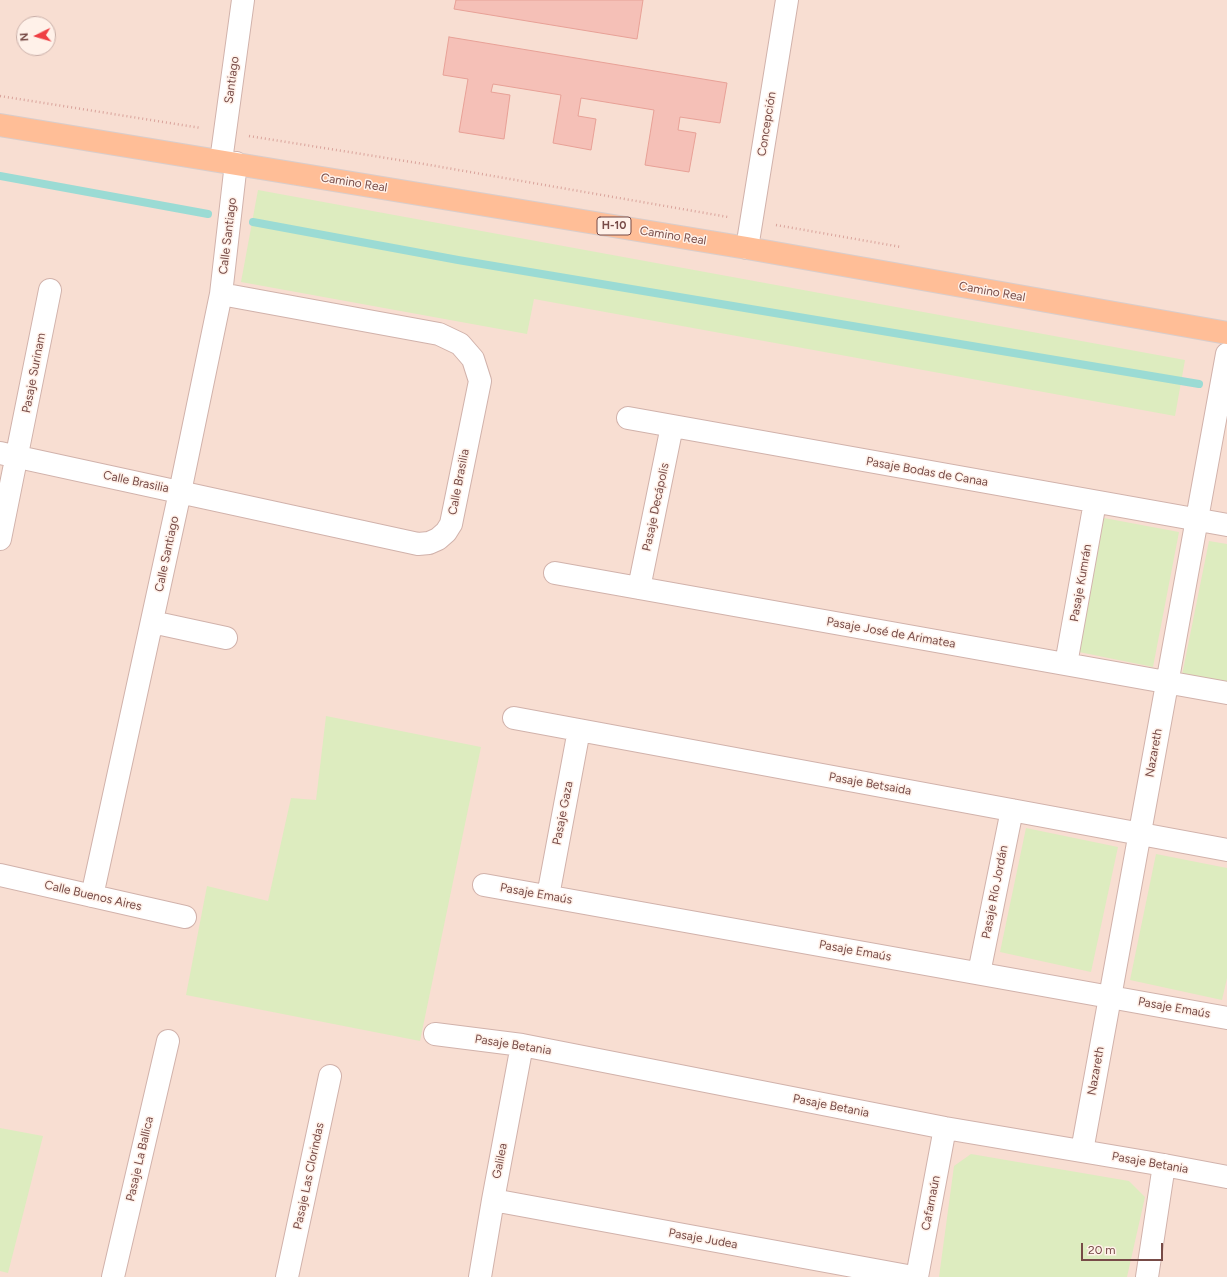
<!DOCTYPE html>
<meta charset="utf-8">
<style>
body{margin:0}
#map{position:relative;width:1227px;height:1277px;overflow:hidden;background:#feece2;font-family:Figtree,sans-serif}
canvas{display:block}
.north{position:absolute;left:16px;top:16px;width:40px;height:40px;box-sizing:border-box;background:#fff1e9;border:1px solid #c9afa8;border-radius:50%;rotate:265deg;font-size:11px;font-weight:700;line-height:16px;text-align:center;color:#774b47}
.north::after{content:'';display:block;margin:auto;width:14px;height:18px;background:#ef3f44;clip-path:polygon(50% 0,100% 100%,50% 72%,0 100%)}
.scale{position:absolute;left:1081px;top:1243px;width:82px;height:18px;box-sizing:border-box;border:2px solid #774b47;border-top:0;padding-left:5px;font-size:12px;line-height:14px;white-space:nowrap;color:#774b47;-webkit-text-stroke:3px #fff1e9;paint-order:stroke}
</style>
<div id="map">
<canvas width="1227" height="1277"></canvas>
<div class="north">N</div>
<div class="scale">20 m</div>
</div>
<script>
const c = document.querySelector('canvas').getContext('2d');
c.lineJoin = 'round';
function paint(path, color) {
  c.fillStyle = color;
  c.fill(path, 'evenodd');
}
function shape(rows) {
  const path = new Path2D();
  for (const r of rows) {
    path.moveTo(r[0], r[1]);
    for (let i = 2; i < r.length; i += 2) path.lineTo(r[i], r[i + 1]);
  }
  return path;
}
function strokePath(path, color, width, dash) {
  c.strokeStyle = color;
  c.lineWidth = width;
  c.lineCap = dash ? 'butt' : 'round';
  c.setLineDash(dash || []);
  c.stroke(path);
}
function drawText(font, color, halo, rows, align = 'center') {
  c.font = font + ' Figtree,sans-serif';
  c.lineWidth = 3;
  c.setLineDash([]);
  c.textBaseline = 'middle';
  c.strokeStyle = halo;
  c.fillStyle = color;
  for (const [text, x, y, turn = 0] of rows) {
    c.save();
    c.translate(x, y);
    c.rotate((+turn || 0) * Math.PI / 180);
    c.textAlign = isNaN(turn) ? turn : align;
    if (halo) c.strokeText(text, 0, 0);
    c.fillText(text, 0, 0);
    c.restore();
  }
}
const residential = shape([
 [0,0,1227,0,1227,1277,0,1277],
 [24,24,48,24,48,48,24,48]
]);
const green = shape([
 [258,190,1185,360,1175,416,534,299,527,334,241,282],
 [1104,518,1179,532,1153,667,1079,652],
 [1209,541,1227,544,1227,683,1182,675],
 [326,716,481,747,420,1041,186,995,207,886,268,901,291,798,316,800],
 [1026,828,1118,847,1091,972,1000,952],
 [1156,854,1227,868,1227,978,1222,1000,1130,980],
 [0,1128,43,1136,8,1273,0,1271],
 [971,1154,1129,1181,1145,1197,1127,1277,939,1277,954,1166]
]);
const stream = shape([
 [0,176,208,214],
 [253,222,458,260,1199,384]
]);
const building = shape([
 [456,0,643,0,637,39,454,9,456,0],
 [449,37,727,83,720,123,680,117,678,130,696,133,689,172,645,165,654,110,581,98,578,116,596,119,591,150,553,143,561,95,493,84,491,92,510,95,504,139,459,132,468,79,443,75,449,37]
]);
const path = shape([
 [0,96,201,128],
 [249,136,424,164,728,217],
 [776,225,901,247]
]);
const street = shape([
 [221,161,243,0],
 [747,248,787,0],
 [628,418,1227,525],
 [0,453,418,544,429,543,438,539,446,532,451,524,480,381,473,359,460,344,439,334,221,294],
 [0,539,50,290],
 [555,573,1227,693],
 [639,588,672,426],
 [152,622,226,638],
 [1066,664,1095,502],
 [514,718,1227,850],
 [0,875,185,917],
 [484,885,1227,1018],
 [92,896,180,492,221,294,236,163],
 [548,896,579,730],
 [979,973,1012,810],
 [435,1034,522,1045,945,1128,1164,1165,1227,1177],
 [1082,1151,1227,354],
 [493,1200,913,1277],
 [113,1277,168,1041],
 [287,1277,330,1076],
 [480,1277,493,1200,522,1045],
 [917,1277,945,1128],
 [1147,1277,1164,1165]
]);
const primary = shape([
 [0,125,747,248,1227,333]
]);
const shields = [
 [614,226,34]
];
const shieldNames = [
 ["H-10",614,226]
];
const streetNames = [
 ["Santiago",232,80,-82],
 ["Concepción",767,124,-81],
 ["Camino Real",354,183,9],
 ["Calle Santiago",228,236,-83],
 ["Camino Real",673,236,9],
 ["Camino Real",992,292,10],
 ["Pasaje Surinam",34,373,-79],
 ["Pasaje Bodas de Canaa",927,472,10],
 ["Calle Brasilia",136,482,12],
 ["Calle Brasilia",459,482,-79],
 ["Pasaje Decápolis",656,507,-78],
 ["Calle Santiago",167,554,-78],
 ["Pasaje Kumrán",1081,583,-80],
 ["Pasaje José de Arimatea",891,633,10],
 ["Nazareth",1154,753,-80],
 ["Pasaje Betsaida",870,784,10],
 ["Pasaje Gaza",563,813,-79],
 ["Pasaje Río Jordán",995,892,-79],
 ["Pasaje Emaús",536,894,10],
 ["Calle Buenos Aires",93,896,13],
 ["Pasaje Emaús",855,951,10],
 ["Pasaje Emaús",1174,1008,10],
 ["Pasaje Betania",513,1045,9],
 ["Nazareth",1096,1071,-80],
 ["Pasaje Betania",831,1106,11],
 ["Pasaje La Ballica",140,1159,-77],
 ["Galilea",500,1161,-79],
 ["Pasaje Betania",1150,1163,10],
 ["Pasaje Las Clorindas",309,1176,-78],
 ["Cafarnaún",931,1203,-79],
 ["Pasaje Judea",703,1239,10]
];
paint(residential, '#f8ded2');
paint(green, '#ddecbf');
strokePath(stream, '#9bdbd4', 8);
paint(building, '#f5c0b7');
strokePath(building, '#e8a197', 1);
strokePath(street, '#d1b2ab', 24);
strokePath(primary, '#d9cdcb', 24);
strokePath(path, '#d9a39b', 2.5, [1, 3]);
strokePath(street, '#fff', 22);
strokePath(primary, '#ffbe97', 22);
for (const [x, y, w] of shields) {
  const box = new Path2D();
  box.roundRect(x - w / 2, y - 9, w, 18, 3);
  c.fillStyle = '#fff1e9';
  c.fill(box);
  strokePath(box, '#774b47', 1);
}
drawText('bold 11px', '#774b47', null, shieldNames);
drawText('12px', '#774b47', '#fff1e9', streetNames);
</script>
